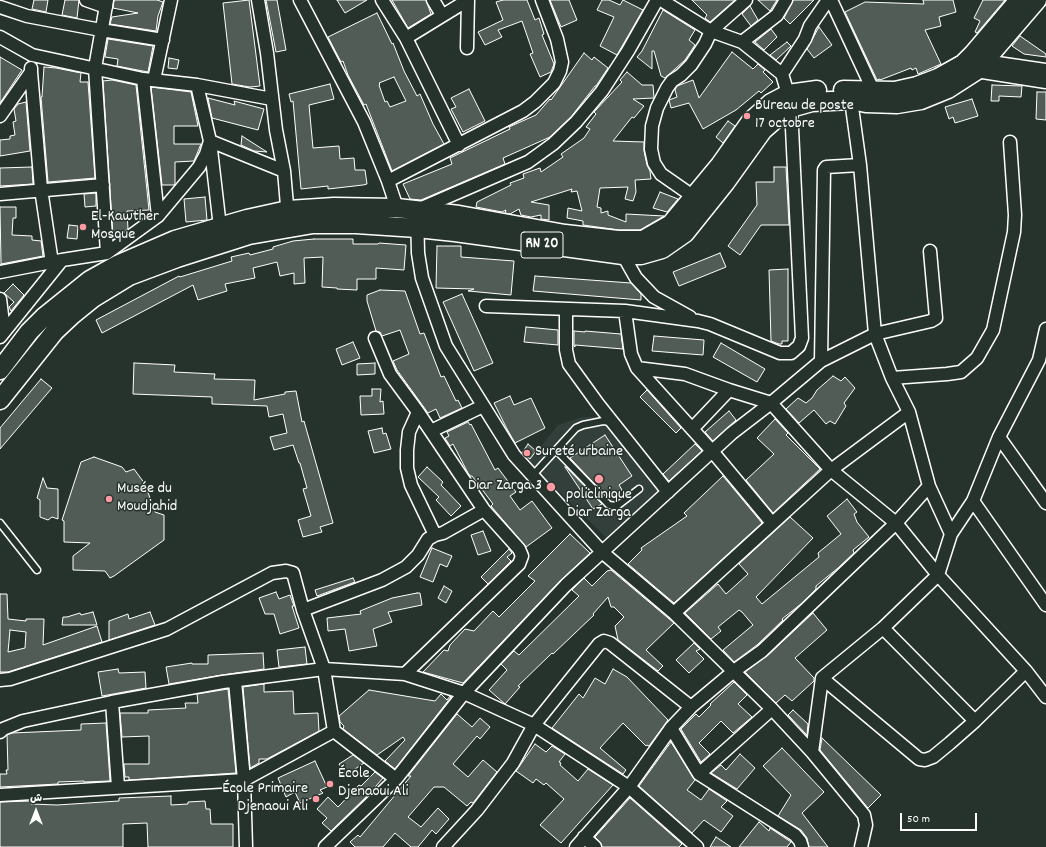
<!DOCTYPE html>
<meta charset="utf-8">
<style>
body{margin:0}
#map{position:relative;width:1046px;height:847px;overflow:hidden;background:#26332d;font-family:Dekko,"Playpen Sans Arabic",sans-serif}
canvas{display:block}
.north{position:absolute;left:16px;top:791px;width:40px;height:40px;-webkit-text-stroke:3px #26332d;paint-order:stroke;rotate:0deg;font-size:11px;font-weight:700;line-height:16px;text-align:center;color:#fff}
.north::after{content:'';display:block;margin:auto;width:14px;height:18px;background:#fff;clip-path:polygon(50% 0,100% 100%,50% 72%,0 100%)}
.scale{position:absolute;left:900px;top:813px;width:77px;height:18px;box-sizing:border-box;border:2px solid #fff;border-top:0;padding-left:5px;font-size:12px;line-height:14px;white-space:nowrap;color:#fff;-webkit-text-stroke:3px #26332d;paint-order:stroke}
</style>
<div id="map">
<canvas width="1046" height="847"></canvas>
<div class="north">ش</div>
<div class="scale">50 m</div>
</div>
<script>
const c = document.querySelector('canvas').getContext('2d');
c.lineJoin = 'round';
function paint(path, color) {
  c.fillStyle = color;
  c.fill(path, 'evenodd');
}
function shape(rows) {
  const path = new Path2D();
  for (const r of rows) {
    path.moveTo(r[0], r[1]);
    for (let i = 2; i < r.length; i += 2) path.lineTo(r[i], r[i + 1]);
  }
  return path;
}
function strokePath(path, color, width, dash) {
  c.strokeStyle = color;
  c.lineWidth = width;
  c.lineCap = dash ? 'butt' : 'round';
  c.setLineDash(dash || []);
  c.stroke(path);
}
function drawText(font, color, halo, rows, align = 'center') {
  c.font = font + ' Dekko,sans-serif';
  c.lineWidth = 3;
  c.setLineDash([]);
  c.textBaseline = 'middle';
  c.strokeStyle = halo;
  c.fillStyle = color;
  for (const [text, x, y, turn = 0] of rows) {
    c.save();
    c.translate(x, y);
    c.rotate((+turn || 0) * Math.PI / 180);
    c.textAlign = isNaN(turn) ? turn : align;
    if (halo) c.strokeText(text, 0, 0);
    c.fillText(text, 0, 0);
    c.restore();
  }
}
const built = shape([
 [582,417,600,417,668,495,613,544,528,462,558,425]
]);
const building = shape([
 [34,0,48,0,46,12,32,9,34,0],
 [65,0,79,0,77,18,62,15,65,0],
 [114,0,157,0,163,2,158,16,156,31,110,24,112,17,138,13,113,8,114,0],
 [249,0,260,86,250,87,232,84,223,3,249,0],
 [266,0,277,0,286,50,276,52,266,0],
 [337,0,367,0,345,13,337,0],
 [392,0,426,0,431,14,408,28,392,0],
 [503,0,527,0,535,20,539,18,544,34,542,35,554,64,551,72,540,77,530,54,533,53,522,21,498,30,502,37,485,45,478,32,503,20,496,2,503,0],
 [550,0,569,0,577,20,561,27,550,0],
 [602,0,609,0,620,5,623,0,643,10,617,55,600,46,614,17,597,10,602,0],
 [692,0,735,0,710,22,705,18,707,15,692,0],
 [758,0,777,0,770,11,758,0],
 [793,0,814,0,790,24,784,18,793,0],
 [923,0,953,0,956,12,939,17,941,26,925,30,941,64,918,74,916,68,912,70,911,68,880,80,880,79,877,80,845,12,865,2,924,4,923,0],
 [983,0,1005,0,977,33,975,32,980,21,974,18,983,0],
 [750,6,758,20,751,26,742,14,750,6],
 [663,10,695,30,689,40,695,45,685,60,665,78,661,76,654,51,652,51,652,69,637,57,642,51,663,10],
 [377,13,392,44,393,43,404,71,417,96,420,94,433,124,444,144,392,171,366,104,364,105,348,75,343,61,341,62,328,37,377,13],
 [394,77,406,101,390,107,387,101,385,102,379,85,380,84,379,83,394,77],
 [819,27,832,45,814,58,807,49,819,27],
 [771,29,777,37,764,50,755,42,771,29],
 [1020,36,1046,54,1046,57,1024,54,1012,46,1020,36],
 [108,39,153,46,148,72,117,66,118,59,105,57,108,39],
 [787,42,791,46,776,60,770,55,787,42],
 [732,52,753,69,758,64,765,70,763,72,773,82,761,93,759,91,736,110,703,129,689,103,671,108,669,100,677,97,675,90,677,86,693,80,699,98,732,52],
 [584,53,592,60,594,57,608,68,596,86,595,86,571,117,550,137,503,158,505,164,421,200,410,199,403,184,452,164,450,158,510,129,509,127,536,115,550,99,551,100,584,53],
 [0,57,22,70,0,103,0,57],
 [169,58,179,60,177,69,168,68,169,58],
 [44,67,56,68,81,73,80,82,88,82,95,178,48,182,41,97,42,97,44,67],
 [627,72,642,85,653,85,654,98,633,99,644,106,634,118,632,117,613,141,644,142,644,151,647,165,650,171,651,179,635,180,636,192,633,201,625,199,628,187,600,188,597,207,601,208,601,213,608,211,608,215,626,222,626,214,664,216,640,230,619,230,583,225,583,221,567,218,568,208,582,211,577,191,571,192,572,189,531,202,549,205,549,220,541,219,541,215,531,217,521,215,519,209,510,214,505,213,506,210,502,212,476,207,477,202,511,185,510,183,524,178,523,174,540,168,541,172,563,157,561,154,584,138,590,129,586,127,596,114,594,112,622,82,620,80,627,72],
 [112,80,136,85,149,210,127,211,128,229,116,237,113,237,103,81,112,80],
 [330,84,334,99,309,105,313,148,339,146,340,159,354,158,355,170,365,170,367,184,363,185,328,189,328,186,301,189,293,101,291,102,289,94,330,84],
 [992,85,1022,86,1021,97,999,96,999,101,991,101,992,85],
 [151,87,191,92,198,126,174,126,174,144,201,144,194,161,175,162,175,184,174,185,162,185,151,87],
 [469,89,485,121,463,132,451,109,456,107,451,98,469,89],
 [1037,92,1046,92,1046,120,1036,119,1037,92],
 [208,98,235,105,234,101,264,109,258,130,212,118,208,98],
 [972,99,978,116,955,123,953,117,949,119,945,107,972,99],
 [26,102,30,151,0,156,0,140,10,139,10,136,15,135,13,122,16,121,14,109,18,104,26,102],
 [728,121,735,126,723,143,716,137,728,121],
 [242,136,267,152,254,151,241,145,242,136],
 [32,167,33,184,0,186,0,168,32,167],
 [774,167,786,167,789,225,761,225,740,255,728,246,757,205,756,182,774,182,774,167],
 [660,192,678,199,667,212,653,208,660,192],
 [96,193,96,206,85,207,84,194,96,193],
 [205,197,207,220,186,222,184,199,205,197],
 [0,207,16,207,16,218,13,218,12,235,32,236,32,240,41,241,43,256,1,264,0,207],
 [69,225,78,226,77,239,67,238,69,225],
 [314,239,353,239,353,244,378,244,379,243,406,245,404,270,376,268,376,279,357,279,357,290,337,289,337,288,322,287,323,257,304,258,305,283,294,284,294,273,280,276,277,262,253,268,255,278,225,284,227,291,198,300,193,285,102,333,96,320,179,276,180,277,232,261,231,257,249,253,250,255,273,249,273,247,293,241,314,239],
 [437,246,461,246,461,257,514,261,511,295,468,291,474,289,436,288,437,246],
 [720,253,726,267,679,286,673,272,720,253],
 [788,269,788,341,782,341,782,344,779,344,771,341,769,270,788,269],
 [535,276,631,283,641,294,641,300,533,291,535,276],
 [13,284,24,295,11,311,9,307,14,302,4,293,13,284],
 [380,290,405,291,420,334,424,333,441,377,444,376,456,401,458,400,462,408,440,418,436,409,428,413,397,370,393,361,409,354,400,330,382,336,380,332,376,331,367,301,367,295,380,290],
 [462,294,493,363,474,371,443,302,462,294],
 [526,327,558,330,558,345,524,342,526,327],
 [574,331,585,332,585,331,621,334,623,349,575,345,575,347,574,346,574,331],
 [654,336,704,340,703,355,652,351,654,336],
 [353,342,360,358,342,365,336,349,353,342],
 [721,343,765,369,757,382,713,357,721,343],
 [134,363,175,365,174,372,215,374,214,379,255,380,254,400,285,394,285,392,296,391,302,422,304,421,333,523,320,527,322,532,303,537,298,520,311,516,303,489,307,488,300,463,299,463,293,445,274,450,270,437,287,433,283,414,269,417,267,406,212,404,212,397,133,394,134,363],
 [375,363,375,374,357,375,357,364,375,363],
 [833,376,841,381,845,377,855,388,844,403,846,406,835,424,830,421,826,424,814,410,799,423,786,409,798,398,806,403,812,398,817,390,833,376],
 [41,379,52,388,0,449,0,428,41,379],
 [372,389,381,389,380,402,383,401,384,414,361,415,360,396,372,396,372,389],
 [647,390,681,428,676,433,640,397,647,390],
 [510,396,514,405,531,398,545,428,515,443,507,429,494,403,510,396],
 [729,411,736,420,713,441,705,432,729,411],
 [775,419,788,433,786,435,820,469,773,513,746,480,774,454,757,438,775,419],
 [468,422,470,425,471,424,495,470,498,468,516,492,510,496,520,510,532,501,552,528,526,547,491,506,493,504,472,476,470,476,468,473,453,444,450,446,445,438,449,436,447,432,468,422],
 [382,428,383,434,386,433,391,449,374,453,368,431,382,428],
 [605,435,632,476,619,485,622,490,609,499,570,458,605,435],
 [528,444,536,451,530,459,522,453,528,444],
 [695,444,702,451,669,481,663,474,695,444],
 [94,457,122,467,126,472,134,469,145,484,155,512,164,515,164,540,114,576,110,578,105,571,73,570,73,556,90,543,64,542,64,521,62,520,81,462,94,457],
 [427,467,443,482,441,485,461,506,451,516,436,500,439,497,418,477,427,467],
 [565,467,566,467,602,504,593,509,565,467],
 [723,476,762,523,674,603,628,564,642,550,641,548,687,516,684,513,723,476],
 [43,478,47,488,58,489,58,519,52,517,48,520,40,517,40,500,37,498,43,478],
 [847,499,857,512,854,514,857,522,869,537,853,550,854,553,838,568,816,586,816,589,801,604,782,619,783,620,757,645,734,662,723,650,753,625,742,612,739,610,718,627,721,631,711,639,685,613,718,584,726,594,748,574,739,564,790,517,813,538,756,597,762,604,819,557,818,553,841,534,827,516,847,499],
 [483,531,491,551,478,555,471,535,483,531],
 [570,534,590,553,561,580,463,683,423,672,444,650,448,651,450,645,465,629,474,631,493,611,499,617,535,581,528,576,570,534],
 [432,548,452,556,447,567,440,564,433,582,420,577,432,548],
 [509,549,512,553,507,557,511,561,488,584,481,577,509,549],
 [611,570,674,623,646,650,663,666,658,671,618,640,615,626,624,617,614,607,611,607,608,597,593,614,594,615,553,654,552,653,518,686,520,687,505,704,489,690,507,670,501,664,514,651,519,655,579,596,572,590,584,578,592,586,607,571,611,570],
 [353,578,355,582,317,596,315,590,353,578],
 [444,586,452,591,446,603,438,598,444,586],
 [276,592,279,599,290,595,294,606,292,606,299,628,280,634,274,614,265,614,259,598,276,592],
 [417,593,420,593,422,605,388,612,392,622,373,629,377,646,349,651,345,629,328,631,327,618,361,614,360,611,392,598,417,593],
 [0,594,7,594,8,619,26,621,26,619,44,619,43,645,97,626,102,642,8,672,0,672,0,594],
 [10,630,26,632,25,648,8,652,10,630],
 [93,612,97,625,62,625,63,617,67,617,80,613,81,615,93,612],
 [150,612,155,625,109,640,109,621,128,614,129,619,150,612],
 [813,613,827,630,795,658,814,678,814,681,792,701,785,695,776,703,745,672,767,656,813,613],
 [694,643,700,649,696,651,704,659,689,673,676,660,694,643],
 [305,647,307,664,279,667,277,650,305,647],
 [263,653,264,669,222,675,169,684,166,667,192,663,192,664,208,664,208,655,263,653],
 [118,669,119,673,145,672,146,688,102,696,98,672,118,669],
 [613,669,627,677,668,720,649,746,647,745,646,746,623,723,600,748,626,770,623,774,552,728,579,694,583,698,595,678,605,684,613,669],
 [734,682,747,695,738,704,752,717,733,733,721,721,699,743,710,754,701,762,681,729,696,714,699,717,711,705,710,704,734,682],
 [264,684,264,692,293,691,294,714,318,713,319,731,267,759,259,759,259,763,250,768,243,687,264,684],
 [228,689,236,773,129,780,129,777,125,777,124,764,149,764,149,736,122,737,120,713,148,713,148,710,186,708,185,703,198,703,197,694,228,689],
 [369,690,435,701,441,694,447,700,450,696,451,697,395,769,385,761,405,740,403,737,377,755,343,729,344,726,340,722,339,716,369,690],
 [793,710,808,724,807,735,788,715,793,710],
 [457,714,472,727,480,718,490,727,480,739,477,736,453,764,468,777,483,760,497,772,473,803,471,802,467,806,444,787,434,787,408,817,421,827,438,808,449,819,436,834,432,830,418,847,411,847,395,833,383,847,355,847,350,842,358,835,360,837,411,776,408,776,457,714],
 [106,723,110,781,84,782,84,781,58,782,58,784,0,787,0,774,7,774,6,770,8,770,7,735,12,733,81,730,81,724,106,723],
 [822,738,881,795,868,808,820,750,822,738],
 [671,742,695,780,687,790,701,800,709,789,727,801,721,807,733,816,721,832,704,820,692,833,639,786,671,742],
 [535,744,546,752,552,746,565,754,559,762,561,763,560,765,578,781,588,769,613,785,561,843,540,825,564,799,546,783,544,785,536,779,533,783,516,771,535,744],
 [782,748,824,792,802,813,828,847,809,847,807,838,801,830,778,816,791,795,763,766,782,748],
 [740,754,755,768,737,789,711,773,721,765,726,770,740,754],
 [353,755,364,763,346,775,339,764,353,755],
 [315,761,327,787,320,790,323,793,300,803,295,792,286,797,278,778,315,761],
 [375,772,383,778,369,794,331,831,322,823,327,818,317,809,328,797,338,807,359,785,361,786,375,772],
 [171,796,171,805,188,804,188,802,205,801,206,809,210,809,211,824,233,824,233,847,148,847,147,823,123,824,123,847,0,847,0,802,31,801,31,804,57,805,119,801,119,798,171,796],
 [630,798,682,844,679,847,602,847,600,842,595,837,630,798],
 [759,822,769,831,770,828,791,842,787,847,739,847,759,822],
 [716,837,731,847,710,847,716,837]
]);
const lane = shape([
 [556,450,609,505,617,506,639,489],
 [533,475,576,428,583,425,603,421,611,422],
 [0,523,37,570]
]);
const street = shape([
 [86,0,106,7],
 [258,0,267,53,276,130,284,171,288,217],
 [300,0,364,122,388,181,397,208],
 [382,0,406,38,459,145],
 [433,0,442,15],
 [657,0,628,51,602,91,576,122,553,144,528,162,417,210,418,253,422,278,446,346,514,455,602,552,674,613,772,709,812,752,864,815,866,825,861,847],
 [661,0,711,31,746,0],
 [831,0,873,90],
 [0,7,27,16,101,30,163,40],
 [0,37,32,55,143,79,197,85,272,99],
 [406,38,468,0],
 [742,42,777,15,786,0],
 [467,48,468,0],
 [980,59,984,61,1046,70],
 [971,68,976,71,1046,82],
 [31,72,41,189,52,263],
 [782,74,805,39,810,26,828,0],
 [143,79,158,216],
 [154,80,171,0],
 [197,85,210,141,220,227],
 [0,116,31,72,31,68],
 [388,181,523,111,535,102,554,83,560,71,562,62,557,39,542,0],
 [0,194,103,185],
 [107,253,95,68,107,0],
 [623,255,636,278,654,297,690,317],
 [0,272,62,260,107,253,158,216,199,167,206,154,210,141,284,171],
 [0,299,4,331],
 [486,306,625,311,698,321,710,324,780,353,791,353,799,346,802,338,791,107,788,94,782,74,742,42,711,31,705,44,691,65,681,75,672,81,667,88,657,108,652,126,651,149,654,163,661,174,694,197],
 [566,309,566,350,569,364,598,404,668,492],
 [625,311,631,354,637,368,712,451,772,523],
 [0,337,62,260],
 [375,338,390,374,418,412],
 [821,361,824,170,826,167,860,165],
 [637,368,685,374,729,390,771,403,831,470,896,523,938,575,1026,671,975,721,950,743,933,757,925,760,919,759,822,678,883,628,938,575,951,534,973,501,999,437,1039,360,1046,329],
 [892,378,947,374,961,372,977,358,993,330,1014,232,1015,215,1010,142],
 [692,429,729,390],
 [431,431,483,406],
 [999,437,1046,503],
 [929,486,951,534],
 [973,501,1046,605],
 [303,610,382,580,406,567,418,555,428,539,435,535,443,533,484,510],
 [674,613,831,470,909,412],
 [883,628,975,721],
 [1026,671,1046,697],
 [405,674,519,564,522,556,519,549,484,510,418,412,409,432,407,450,407,468,411,485,435,535],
 [0,680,10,679,167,629,272,573,286,571,293,573,303,610,324,669,334,731,244,780,0,795],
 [235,681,244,780,246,847],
 [112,702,118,787],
 [671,728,699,774,795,835,800,841,802,847],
 [334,731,396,779],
 [0,732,3,729,23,721,112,702,223,682,324,669,405,674,464,693,534,725,629,787,697,847],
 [812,752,822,678],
 [699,774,772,709],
 [584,837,595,847],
 [325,847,396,779,464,693,566,585,732,433,771,403,821,361,875,334,931,321,936,318,930,251],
 [443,847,477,810,513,763,534,725,599,644,604,641,610,643,691,707],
 [576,847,629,787,671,728,691,707,734,671,762,651,896,523,929,486,909,412,892,378,875,334,860,165,851,100]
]);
const primary = shape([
 [843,90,895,91,917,86,938,78,963,64,973,54,1019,0],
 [0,370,29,332,44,317,90,280,117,265,175,240,247,219,288,210,334,207,397,208,459,215,565,234,618,240,643,240,671,224,720,165,751,121,771,103,788,94,817,90],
 [0,400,55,331,72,315,93,298,129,276,177,258,249,235,313,224,356,224,417,228,455,232,623,255,641,255,662,249,685,233,725,183,763,130,787,109,812,102,851,100,866,103,897,104,921,100,948,89,976,71,1037,0]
]);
const markers = [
 [747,116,4,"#ff9aa2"],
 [83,227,4,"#ff9aa2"],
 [527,453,4,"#ff9aa2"],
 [599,479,5,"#ff9aa2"],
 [551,487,5,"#ff9aa2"],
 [109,499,4,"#ff9aa2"],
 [330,784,4,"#ff9aa2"],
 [316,799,4,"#ff9aa2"]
];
const shields = [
 [542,245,42]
];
const shieldNames = [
 ["RN 20",542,245]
];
const poiNames = [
 ["BUreau de poste",755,107],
 ["17 octobre",755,125],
 ["El-Kawther",91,218],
 ["Mosque",91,236],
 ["Sureté urbaine",535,453],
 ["Diar Zarga 3",542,487,"right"],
 ["Musée du",117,490],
 ["Moudjahid",117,508],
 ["policlinique",599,496,"center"],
 ["Diar Zarga",599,514,"center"],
 ["École",338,775],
 ["Djenaoui Ali",338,793],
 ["École Primaire",308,790,"right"],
 ["Djenaoui Ali",308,808,"right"]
];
paint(built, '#333f3a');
paint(building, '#515c57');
strokePath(building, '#fff', 1);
strokePath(lane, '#fff', 9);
strokePath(street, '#fff', 15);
strokePath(primary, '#fff', 21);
strokePath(lane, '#26332d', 6);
strokePath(street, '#26332d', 12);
strokePath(primary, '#26332d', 18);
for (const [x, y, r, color] of markers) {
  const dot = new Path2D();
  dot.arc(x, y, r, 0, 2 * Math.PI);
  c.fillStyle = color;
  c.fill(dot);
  strokePath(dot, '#26332d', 1.5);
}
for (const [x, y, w] of shields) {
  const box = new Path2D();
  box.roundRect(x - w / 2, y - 13, w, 26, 3);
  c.fillStyle = '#26332d';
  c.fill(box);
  strokePath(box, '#fff', 1);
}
drawText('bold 15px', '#fff', null, shieldNames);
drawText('16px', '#fff', '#26332d', poiNames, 'left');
</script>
